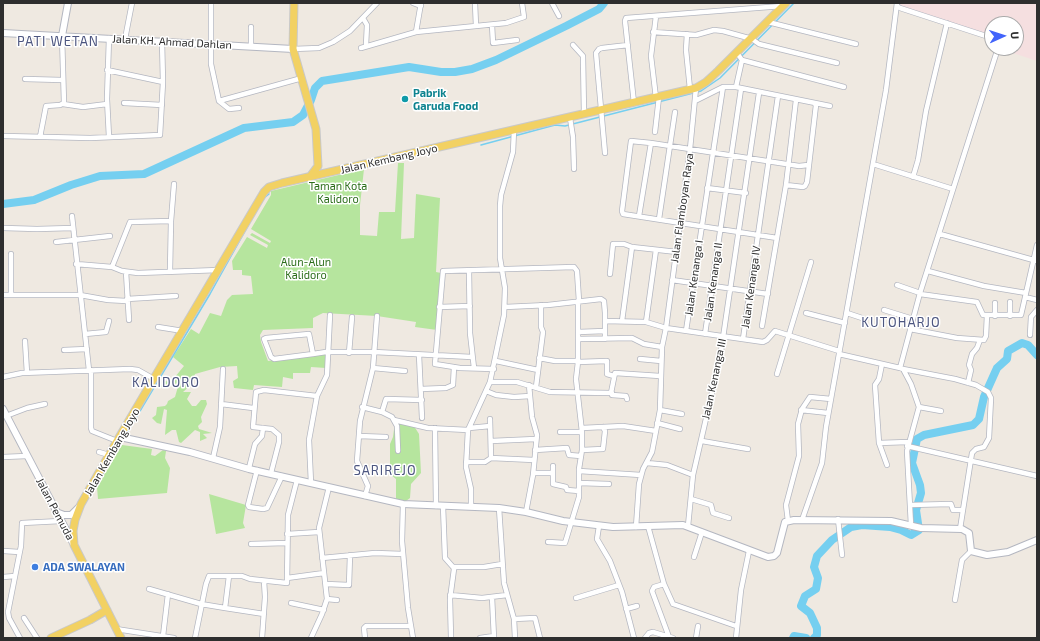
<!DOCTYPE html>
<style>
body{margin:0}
#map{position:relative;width:1040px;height:641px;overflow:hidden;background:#efe9e1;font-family:"Exo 2",sans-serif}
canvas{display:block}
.frame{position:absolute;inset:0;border:4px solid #2e2e2e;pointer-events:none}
.north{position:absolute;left:984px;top:16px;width:40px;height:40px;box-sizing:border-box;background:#fff;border:1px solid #ababab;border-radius:50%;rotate:87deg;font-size:11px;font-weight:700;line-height:16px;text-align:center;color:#2e2e2e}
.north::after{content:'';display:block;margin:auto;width:14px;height:18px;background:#4264fb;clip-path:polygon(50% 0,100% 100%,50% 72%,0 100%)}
</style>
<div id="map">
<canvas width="1040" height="641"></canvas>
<div class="frame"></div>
<div class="north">U</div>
</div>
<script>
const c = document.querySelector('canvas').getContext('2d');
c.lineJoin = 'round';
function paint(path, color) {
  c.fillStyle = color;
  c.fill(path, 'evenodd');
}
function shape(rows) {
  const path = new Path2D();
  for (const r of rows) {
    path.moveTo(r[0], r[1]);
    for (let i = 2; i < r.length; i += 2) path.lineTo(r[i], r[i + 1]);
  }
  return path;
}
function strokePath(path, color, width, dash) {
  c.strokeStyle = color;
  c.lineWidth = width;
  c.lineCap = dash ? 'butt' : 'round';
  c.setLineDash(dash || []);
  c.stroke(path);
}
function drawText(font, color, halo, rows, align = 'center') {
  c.font = font + ' "Exo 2",sans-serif';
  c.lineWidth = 3;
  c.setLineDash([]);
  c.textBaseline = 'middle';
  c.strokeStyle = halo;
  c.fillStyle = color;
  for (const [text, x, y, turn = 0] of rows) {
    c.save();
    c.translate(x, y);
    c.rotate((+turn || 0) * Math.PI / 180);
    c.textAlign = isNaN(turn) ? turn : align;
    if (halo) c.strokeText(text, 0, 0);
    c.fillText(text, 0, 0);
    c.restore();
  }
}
const medical = shape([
 [897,3,1037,3,1037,61,998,48,1016,48,1016,24,992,24,992,38,900,8]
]);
const green = shape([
 [398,163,404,163,401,239,414,238,416,194,440,198,436,272,441,273,437,330,415,327,416,322,377,316,323,313,313,318,313,328,263,330,260,335,261,342,268,361,326,352,326,368,311,367,310,373,293,373,293,379,283,377,282,387,254,385,253,390,234,388,233,381,238,378,237,366,220,367,195,374,192,384,183,392,191,392,187,399,192,406,196,406,201,400,206,400,207,404,201,417,202,422,198,426,199,429,212,433,203,434,207,438,200,441,200,432,195,430,181,443,179,442,176,430,172,430,165,435,167,410,164,409,161,424,157,423,152,418,156,415,157,407,165,406,167,404,168,401,175,397,179,383,161,387,164,380,170,383,184,366,173,357,191,329,199,334,210,313,221,316,227,300,232,295,253,294,251,276,242,275,242,270,233,270,232,261,247,237,267,248,268,245,250,235,252,233,270,243,271,241,251,229,271,195,271,191,364,169,360,205,360,235,377,236,379,212,395,212],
 [395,422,414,426,419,434,421,473,411,484,410,498,406,501,396,500,396,479,390,474,390,444,393,437],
 [122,445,152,449,151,455,155,456,163,450,166,451,165,458,170,468,167,493,98,499,97,487],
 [209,494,246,505,243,523,245,528,216,534]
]);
const stream = shape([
 [481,145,555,125,565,126,701,91,720,78,794,3],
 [264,198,269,194],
 [125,436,210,294,250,222],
 [91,493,123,439]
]);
const river = shape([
 [3,204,34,200,71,185,100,176,144,174,244,128,293,122,303,115,311,100,315,88,322,81,409,67,441,72,455,72,472,69,496,60,566,26,599,9,604,3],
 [793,638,794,636,806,638],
 [814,638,817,635,817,628,810,613,801,606,805,596,816,589,818,578,814,567,817,556,832,540,851,527,862,525,890,527,901,530,911,535,919,530,916,510,921,493,920,485,912,463,917,439,924,435,973,425,979,419,984,397,997,368,1007,359,1008,351,1022,343,1028,345,1037,355]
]);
const street = shape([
 [211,3,211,64,219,101,302,78],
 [413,3,421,6],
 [475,3,476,26],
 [552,3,559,16],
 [897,6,900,8,992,38],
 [656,16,651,56,656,98],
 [363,18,367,25,366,45],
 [768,22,856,44],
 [492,25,493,43,517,40],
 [251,27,251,46],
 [416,32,421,3],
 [653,32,696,35,714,30,723,31,752,39,759,44,837,63],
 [687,34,686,50,690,89],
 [109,38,107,99,109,137],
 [125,39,132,3],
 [573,45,583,56,584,114],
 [361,48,416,32,506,23,524,17,522,3],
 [293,49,319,48,333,42,350,31,377,3],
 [737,53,742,60,844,87],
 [107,70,163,82],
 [25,79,62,80],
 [736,87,742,60],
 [219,101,229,109,239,108],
 [695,101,723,87,736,87,830,106],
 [124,103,162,105],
 [634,103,625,21,626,18,782,6],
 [63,104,83,107,107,104],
 [570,118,573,137,574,169],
 [655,132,659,97],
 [3,136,90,138,160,135,163,82,162,41],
 [40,137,46,106,60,105,64,103,62,36],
 [605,153,596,53,599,49,602,48,628,45],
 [873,164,953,189],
 [913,177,918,160,926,111,947,23],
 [786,185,803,187,805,186,807,182,816,105,814,103],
 [707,188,746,193],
 [72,216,89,370],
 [639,216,651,143],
 [659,219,675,112],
 [171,221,174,184],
 [3,228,37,229,73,228],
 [940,234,1037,261],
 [777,238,623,214,622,211,631,141,651,143,799,166,808,165],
 [56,242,110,236],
 [656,250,646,322,666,328,763,342,767,340,775,331,839,351],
 [76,264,112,267,122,271,138,273,219,270],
 [112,267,130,222,171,221,170,271],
 [469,271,470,333,474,368],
 [928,271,984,286,1026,293],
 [126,272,129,320],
 [610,274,613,244,624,244,632,247],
 [672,280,768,294],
 [897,285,920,293],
 [920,294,977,302,983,315,1021,315,1037,245],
 [3,295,80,295,108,300,127,301],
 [11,295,11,254],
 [1025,297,1037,300],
 [127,299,176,296],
 [1010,302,1010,316],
 [995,303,995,316],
 [439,307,470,306],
 [505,307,548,305,601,299,604,301,605,313,605,339],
 [884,310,913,319],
 [806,313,845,323],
 [847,313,862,318],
 [605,321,646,322],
 [622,321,632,247,677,252],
 [762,326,786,185,796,100],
 [158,327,183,331],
 [910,329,957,338,984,340,986,336,987,315],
 [686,331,723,87],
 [578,332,605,331],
 [85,334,106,332,109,321],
 [705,334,741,89],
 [1030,335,1031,317,1037,310],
 [578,339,632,338,644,344,662,347],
 [743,339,778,96],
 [25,341,27,373],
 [64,350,87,349],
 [349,353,352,317],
 [313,354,309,334,266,338,264,339,271,357,274,359,313,354,326,352,374,352,472,357],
 [839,354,900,368,903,369,911,384,919,407,907,451,911,525],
 [419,355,422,418],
 [539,358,555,361,578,361],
 [640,359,661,361],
 [496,361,538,370],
 [578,362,607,361,607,374,614,376],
 [882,364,879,379,875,385,879,443,908,442],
 [373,368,405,371],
 [900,368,920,293,998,48],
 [494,369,460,368,435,364,443,271,574,267,577,271,579,301],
 [903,369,955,379,976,385,988,392,991,398,989,438,984,447,976,449,972,453,960,529],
 [91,370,91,428,92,431,117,441],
 [777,374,811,262],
 [3,377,22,373,130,369,138,370,154,379],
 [490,382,517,382,550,392,611,393,615,373,660,376],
 [968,383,971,370,969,365,972,354,977,348,980,340],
 [536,387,543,332,541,327,541,305],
 [421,389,446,388,453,385,454,367],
 [486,391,496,395,514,397,530,396],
 [612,393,612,395,626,396,627,399],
 [221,404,253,408],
 [362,407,382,412,392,417,397,426,398,451],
 [919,407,941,411],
 [660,410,682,414],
 [801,410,828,413],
 [382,412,386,399,422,400],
 [6,416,27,408,45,404],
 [490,419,491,458,534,460],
 [394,420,428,428,468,430],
 [657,423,680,429],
 [435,428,436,506],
 [469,428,490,426],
 [582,428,623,426,656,431],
 [560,432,582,432],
 [359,436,386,437],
 [491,441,536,439],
 [702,441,748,449],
 [879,443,887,465],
 [907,446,1037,476],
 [535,450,567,448,569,455,581,456],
 [582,450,603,449,605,431,603,427],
 [99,452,109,455],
 [3,457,27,456],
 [213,458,220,427,223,369],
 [466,462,485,462,491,458],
 [647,463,667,465,693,475],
 [553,466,553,484,566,487,567,490,579,491],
 [249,468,255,444,262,436,263,428],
 [257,470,248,505,249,507,263,509,267,508,282,476],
 [579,471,641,475],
 [271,473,279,442,279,435,272,429,253,427,256,392,264,390,317,396],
 [534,473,553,473],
 [311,483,309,440,317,396,327,375,330,315],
 [579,483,609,484],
 [365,496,368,486,357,461,360,421,373,368,377,316],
 [691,499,711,505,713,513,729,518],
 [403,504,402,541,408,608,413,638],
 [910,505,951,504,953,510,962,510],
 [443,506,445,558,453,567,454,569,450,599,451,638],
 [471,506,471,489,466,467,468,430,490,382,504,315,505,288,500,258,500,206,501,195,513,152,514,130],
 [499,508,504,583,514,619,515,638],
 [526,512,533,475,537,435,532,417,529,385],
 [838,519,842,555],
 [802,520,822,463,826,427,886,90,897,3],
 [788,521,786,505,799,456,798,424,802,409,810,397,831,399],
 [599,526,597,539,610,561,622,592,634,638],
 [648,526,664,584,673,604,736,626],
 [688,526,693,475,720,358,759,93],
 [636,527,639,484,643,469,652,452,660,410,662,347,666,328,690,149,696,88],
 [287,534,319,532],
 [548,542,565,543,579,497,579,469,582,450,582,432,576,379,578,362,578,301],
 [251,544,287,543],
 [4,551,19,552],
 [694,557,702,532],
 [322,558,375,553,403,554],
 [453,567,484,567,502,564],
 [3,577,15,576],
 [287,578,324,573],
 [326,584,349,585,350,555],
 [664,584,654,587,652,591,669,637],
 [149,589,201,604,225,608,229,576],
 [450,595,482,598,507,595],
 [492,597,494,638],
 [576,598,619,585],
 [327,599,337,600],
 [955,600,962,560,971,551],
 [291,603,324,610],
 [225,608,264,614],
 [626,609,637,606],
 [24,618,37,638],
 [514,619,535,618,540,638],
 [116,629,174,638],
 [163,636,168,594],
 [20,638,9,618,8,612,21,546,22,523,61,521],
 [195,638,206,584,209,576,242,576,250,579,287,583,288,515,297,480],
 [262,638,265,597,264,581],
 [311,638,322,614,327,599,319,528,329,487],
 [365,638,364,628,366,626,410,626],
 [480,638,494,636],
 [645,638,649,633,653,632,673,638],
 [696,638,698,626],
 [736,638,741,590,749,551]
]);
const secondary = shape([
 [3,33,293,49],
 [62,36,68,3],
 [3,409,73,543],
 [120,437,190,452,249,469,403,504,499,508,526,512,563,521,613,527,683,525,768,557,774,556,777,553,785,522,794,520,891,521,921,528,962,529,969,533,971,551,987,555,1008,552,1037,540],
 [56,512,64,515,71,515,79,507]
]);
const primary = shape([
 [294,3,293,49,316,129,318,166,309,178],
 [51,638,90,620,107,610],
 [121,638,74,545,73,531,75,520,81,504,117,441,264,192,269,187,282,183,696,88,706,82,718,71,786,3]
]);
const markers = [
 [405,99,4,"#0f9aa8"],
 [35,567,4,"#3f7fe0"]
];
const streetNames = [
 ["Jalan KH. Ahmad Dahlan",172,42,3],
 ["Jalan Kembang Joyo",389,159,-13],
 ["Jalan Flamboyan Raya",682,208,-82],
 ["Jalan Kenanga I",694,278,-82],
 ["Jalan Kenanga II",713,282,-82],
 ["Jalan Kenanga IV",751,287,-82],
 ["Jalan Kenanga III",714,379,-78],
 ["Jalan Kembang Joyo",112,452,-60],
 ["Jalan Pemuda",55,509,62]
];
const cultureNames = [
 ["Pabrik",413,93],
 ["Garuda Food",413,106]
];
const parkNames = [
 ["Taman Kota",338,186],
 ["Kalidoro",338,199],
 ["Alun-Alun",306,262],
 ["Kalidoro",306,275]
];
const shopNames = [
 ["ADA SWALAYAN",43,567]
];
const quarterNames = [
 ["PATI WETAN",58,42],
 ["KUTOHARJO",901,323],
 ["KALIDORO",166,383],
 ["SARIREJO",385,471]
];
paint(medical, '#f5dfe0');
paint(green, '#b6e59e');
strokePath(stream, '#75cff0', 1.5);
strokePath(river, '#75cff0', 8);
strokePath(street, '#b4b7c1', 6);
strokePath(secondary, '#b4b7c1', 8);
strokePath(primary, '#c9c9c9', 9);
strokePath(street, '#fff', 4.5);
strokePath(secondary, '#fff', 6);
strokePath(primary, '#f2d163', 7);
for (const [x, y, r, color] of markers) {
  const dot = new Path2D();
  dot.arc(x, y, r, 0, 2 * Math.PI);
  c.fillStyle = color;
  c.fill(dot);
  strokePath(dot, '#fff', 1.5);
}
drawText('11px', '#2e2e2e', '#fff', streetNames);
drawText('bold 11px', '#0d838f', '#fff', cultureNames, 'left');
drawText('11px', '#2c6e1b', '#fff', parkNames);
drawText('bold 11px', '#366cbe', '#fff', shopNames, 'left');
c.letterSpacing = '1px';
drawText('13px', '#4d5680', '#fff', quarterNames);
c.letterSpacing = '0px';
</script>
